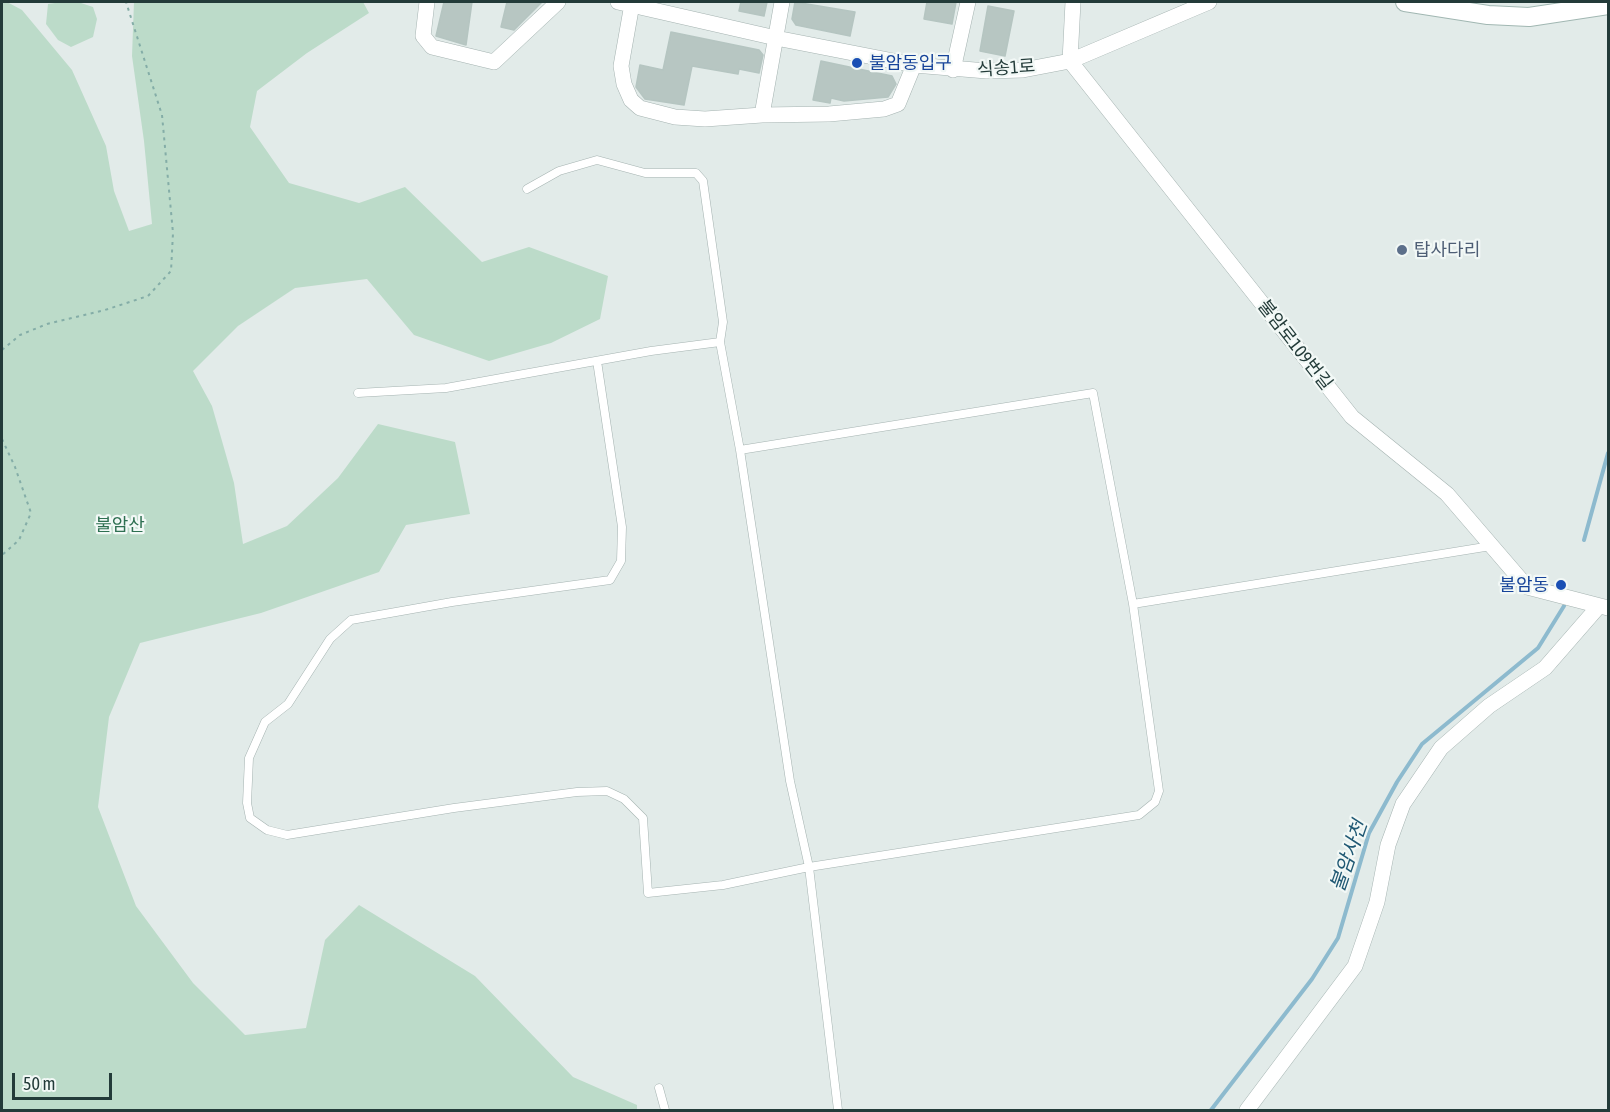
<!DOCTYPE html>
<meta charset="utf-8">
<style>
body{margin:0}
#map{position:relative;width:1610px;height:1112px;overflow:hidden;background:#e2ebe9;font-family:"Asap Condensed",sans-serif}
canvas{display:block}
.frame{position:absolute;inset:0;border:3px solid #233b39;pointer-events:none}
.scale{position:absolute;left:12px;top:1073px;width:100px;height:27px;box-sizing:border-box;border:3px solid #233b39;border-top:0;padding-left:8px;font-size:18px;line-height:21px;white-space:nowrap;color:#233b39;-webkit-text-stroke:4px #f2f8f6;paint-order:stroke}
</style>
<div id="map">
<canvas width="1610" height="1112"></canvas>
<div class="frame"></div>
<div class="scale">50 m</div>
</div>
<script>
const c = document.querySelector('canvas').getContext('2d');
c.lineJoin = 'round';
function paint(path, color) {
  c.fillStyle = color;
  c.fill(path, 'evenodd');
}
function shape(rows) {
  const path = new Path2D();
  for (const r of rows) {
    path.moveTo(r[0], r[1]);
    for (let i = 2; i < r.length; i += 2) path.lineTo(r[i], r[i + 1]);
  }
  return path;
}
function strokePath(path, color, width, dash) {
  c.strokeStyle = color;
  c.lineWidth = width;
  c.lineCap = dash ? 'butt' : 'round';
  c.setLineDash(dash || []);
  c.stroke(path);
}
function drawText(font, color, halo, rows, align = 'center') {
  c.font = font + ' "Asap Condensed","Noto Sans KR",sans-serif';
  c.lineWidth = 4.5;
  c.setLineDash([]);
  c.textBaseline = 'middle';
  c.strokeStyle = halo;
  c.fillStyle = color;
  for (const [text, x, y, turn = 0] of rows) {
    c.save();
    c.translate(x, y);
    c.rotate((+turn || 0) * Math.PI / 180);
    c.textAlign = isNaN(turn) ? turn : align;
    if (halo) c.strokeText(text, 0, 0);
    c.fillText(text, 0, 0);
    c.restore();
  }
}
const green = shape([
 [2,2,7,2,22,10,72,70,106,146,114,191,129,231,152,224,144,141,132,56,134,2,363,2,369,13,307,53,257,91,250,127,289,183,359,203,405,187,482,262,529,247,608,276,600,319,551,343,489,361,414,335,367,279,295,288,238,326,193,371,212,406,234,483,243,544,287,526,338,478,378,424,455,442,470,514,406,525,379,572,261,613,140,643,109,717,98,807,136,906,193,983,245,1035,306,1028,325,940,359,905,475,976,573,1077,637,1105,637,1110,2,1110],
 [62,2,78,2,93,7,97,19,93,37,71,47,58,40,46,24,48,4]
]);
const stream = shape([
 [1584,540,1608,453],
 [1211,1110,1312,979,1338,938,1369,833,1397,782,1422,744,1538,648,1564,606]
]);
const building = shape([
 [444,2,472,2,466,45,436,36,444,2],
 [507,2,542,2,514,30,501,27,507,2],
 [741,2,767,2,764,16,739,11,741,2],
 [795,2,855,12,850,36,796,25,792,19,795,2],
 [927,2,956,2,952,24,924,19,927,2],
 [988,6,1014,11,1005,56,980,51,988,6],
 [671,32,759,50,763,55,759,73,739,69,738,74,692,66,684,105,645,99,636,87,640,65,663,70,671,32],
 [821,61,892,76,896,84,888,97,844,101,831,98,830,103,813,100,821,61]
]);
const path = shape([
 [2,350,20,335,47,324,105,310,148,296,171,271,173,233,162,115,126,2],
 [2,439,15,467,31,513,19,540,2,555]
]);
const lane = shape([
 [527,189,559,171,597,160,645,173,696,173,703,181,723,322,720,342,740,450,790,781,809,867,838,1110],
 [597,361,622,527,621,561,610,580,452,602,351,620,330,639,288,704,265,722,249,758,247,803,250,818,267,830,287,835,454,808,577,792,607,791,624,799,643,818,648,893,723,885,809,867,1139,815,1155,802,1159,791,1133,604,1093,393,740,450],
 [358,393,446,388,651,351,720,342],
 [1133,604,1491,546],
 [659,1088,665,1110]
]);
const street = shape([
 [427,2,423,36,432,47,494,62,558,2],
 [618,2,776,38,914,65,987,71,1023,70,1070,61,1209,2],
 [782,2,762,115,829,114,884,109,898,104,914,65],
 [1073,2,1070,61,1352,417,1447,494,1527,587,1608,608],
 [632,4,621,66,624,84,631,100,640,108,675,117,705,119,762,115],
 [953,70,968,2],
 [1247,1110,1355,966,1377,902,1388,845,1403,804,1441,748,1489,706,1545,668,1599,606]
]);
const secondary = shape([
 [1405,2,1488,15,1529,17,1608,5]
]);
const markers = [
 [857,63,6,"#1a4fb4"],
 [1402,250,6,"#5c6f8a"],
 [1561,585,6,"#1a4fb4"]
];
const transitNames = [
 ["불암동입구",869,63],
 ["불암동",1549,585,"right"]
];
const streetNames = [
 ["식송1로",1006,68,-4],
 ["불암로109번길",1295,345,52]
];
const serviceNames = [
 ["탑사다리",1414,250]
];
const parkNames = [
 ["불암산",120,525]
];
const waterNames = [
 ["불암사천",1349,856,-71]
];
paint(green, '#bcdbc9');
strokePath(stream, '#8dbace', 4);
paint(building, '#b7c6c2');
strokePath(building, '#b5c5c1', 1.5);
strokePath(lane, '#a5b3b1', 9);
strokePath(street, '#a5b3b1', 16);
strokePath(secondary, '#a1b7b2', 20);
strokePath(path, '#84ada7', 2, [3, 4.5]);
strokePath(lane, '#fff', 8);
strokePath(street, '#fff', 15);
strokePath(secondary, '#fff', 18);
for (const [x, y, r, color] of markers) {
  const dot = new Path2D();
  dot.arc(x, y, r, 0, 2 * Math.PI);
  c.fillStyle = color;
  c.fill(dot);
  strokePath(dot, '#f2f8f6', 2);
}
drawText('18px', '#164399', '#f2f8f6', transitNames, 'left');
drawText('18px', '#233b39', '#f2f8f6', streetNames);
drawText('18px', '#4e5e75', '#f2f8f6', serviceNames, 'left');
drawText('18px', '#2f7052', '#f2f8f6', parkNames);
drawText('italic 20px', '#205974', '#f2f8f6', waterNames);
</script>
